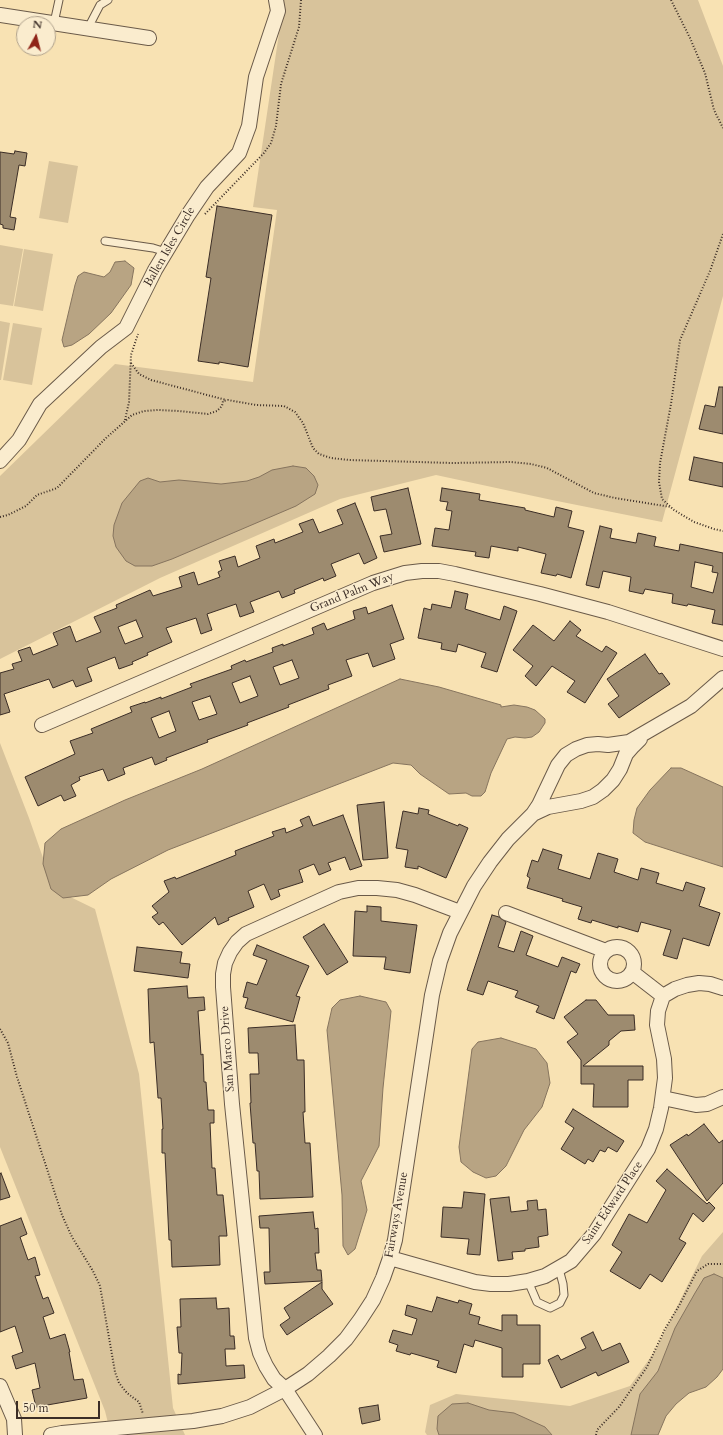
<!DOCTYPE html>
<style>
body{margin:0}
#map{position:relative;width:723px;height:1435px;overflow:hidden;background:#f8e2b3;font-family:Cardo,serif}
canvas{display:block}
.north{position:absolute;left:16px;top:16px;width:40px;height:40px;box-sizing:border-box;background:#faecce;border:1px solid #aea08b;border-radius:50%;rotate:7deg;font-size:11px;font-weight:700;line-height:16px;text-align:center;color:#3b2d26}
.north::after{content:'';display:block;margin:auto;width:14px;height:18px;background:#8f2418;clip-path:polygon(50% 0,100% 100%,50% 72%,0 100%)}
.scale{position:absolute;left:16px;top:1401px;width:84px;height:18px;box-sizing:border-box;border:2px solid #3b2d26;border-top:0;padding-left:5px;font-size:12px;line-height:14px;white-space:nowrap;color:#3b2d26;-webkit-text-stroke:3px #faecce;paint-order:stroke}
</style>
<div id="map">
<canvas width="723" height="1435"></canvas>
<div class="north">N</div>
<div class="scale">50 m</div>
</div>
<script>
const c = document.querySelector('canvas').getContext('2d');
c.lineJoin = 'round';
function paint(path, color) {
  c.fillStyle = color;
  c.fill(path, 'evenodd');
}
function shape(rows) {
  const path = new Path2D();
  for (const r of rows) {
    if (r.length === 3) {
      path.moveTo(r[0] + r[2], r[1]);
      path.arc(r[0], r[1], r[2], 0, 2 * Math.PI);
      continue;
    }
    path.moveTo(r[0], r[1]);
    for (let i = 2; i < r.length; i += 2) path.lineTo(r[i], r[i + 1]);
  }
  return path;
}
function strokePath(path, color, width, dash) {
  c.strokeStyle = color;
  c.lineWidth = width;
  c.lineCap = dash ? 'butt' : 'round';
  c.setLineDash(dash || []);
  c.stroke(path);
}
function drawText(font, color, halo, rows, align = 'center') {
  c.font = font + ' Cardo,serif';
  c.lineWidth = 3;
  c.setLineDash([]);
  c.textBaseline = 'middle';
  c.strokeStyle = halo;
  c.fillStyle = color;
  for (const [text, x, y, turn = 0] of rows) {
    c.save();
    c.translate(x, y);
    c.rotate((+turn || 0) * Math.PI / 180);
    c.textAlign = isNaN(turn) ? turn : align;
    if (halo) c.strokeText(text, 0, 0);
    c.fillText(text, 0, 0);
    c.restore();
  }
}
const green = shape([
 [284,0,698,0,723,66,723,296,662,522,552,500,436,475,340,499,160,578,0,659,0,476,115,364,253,382,277,210,253,207],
 [49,161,78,166,68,223,39,218],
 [0,245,23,249,13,306,0,304],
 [24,249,53,254,43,311,14,306],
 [0,321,10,323,1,380,0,380],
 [13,323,42,328,32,385,3,380],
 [0,743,29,818,54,889,95,909,139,1074,173,1408,185,1435,111,1435,105,1411,0,1147],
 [723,1232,723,1361,661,1400,649,1435,427,1435,425,1432,430,1405,456,1394,570,1406,630,1386,655,1351,702,1256]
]);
const water = shape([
 [125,261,134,268,131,285,111,313,89,334,72,345,64,347,62,340,75,285,78,276,84,272,104,277,110,272,115,262,125,261],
 [293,466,306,468,314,476,318,485,315,494,296,506,172,559,152,566,135,566,126,561,116,547,113,536,114,525,122,503,140,481,148,478,160,482,179,480,221,484,247,481,259,477,272,470,293,466],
 [400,679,439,687,501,705,501,707,514,705,527,707,535,710,545,719,545,723,539,732,532,737,525,738,515,737,507,739,491,773,485,792,481,796,472,796,466,793,449,794,420,774,411,765,393,763,168,850,111,879,88,895,63,898,51,889,43,864,45,843,61,829,125,800,202,769,400,679],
 [671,768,681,768,723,787,723,867,645,842,633,833,634,820,637,808,650,790,671,768],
 [360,996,386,1002,391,1011,383,1088,379,1146,361,1181,367,1210,355,1249,348,1255,343,1246,342,1195,327,1030,332,1008,340,1000,360,996],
 [501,1038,536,1049,547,1063,550,1083,542,1107,524,1130,506,1166,496,1176,486,1178,473,1172,461,1162,459,1147,472,1049,478,1042,501,1038],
 [714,1274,723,1278,723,1369,717,1377,706,1387,689,1393,676,1404,666,1416,658,1435,631,1435,640,1394,658,1371,675,1328,695,1293,704,1278,714,1274],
 [468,1403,489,1410,514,1413,545,1427,552,1435,439,1435,437,1429,438,1416,452,1404,468,1403]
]);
const building = shape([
 [15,151,27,153,25,166,19,165,10,217,16,218,14,230,3,228,3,225,0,224,0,152,14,154,15,151],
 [217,206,272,215,248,367,219,362,219,364,198,361,211,278,206,277,217,206],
 [719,387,723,387,723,434,699,429,705,405,715,407,719,387],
 [694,457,723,463,723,487,689,480,694,457],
 [408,488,421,544,384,552,380,536,392,534,386,509,374,511,371,497,408,488],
 [442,488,480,494,479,500,525,508,525,510,554,517,556,507,572,511,568,527,584,531,571,578,557,574,556,576,541,573,546,554,518,547,518,551,491,546,489,558,475,556,476,552,432,546,435,528,449,530,452,511,446,510,448,502,440,501,442,488],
 [355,503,377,558,364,564,359,553,331,564,336,576,324,581,323,578,294,590,295,593,282,598,279,591,250,602,254,612,240,617,236,604,207,614,212,630,201,634,196,618,166,628,172,642,147,653,148,655,132,662,133,664,119,669,115,657,87,668,92,681,76,687,73,680,53,688,49,679,4,694,10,712,0,715,0,673,14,669,12,664,22,661,18,651,30,647,33,655,58,645,53,633,70,626,76,642,101,632,94,617,117,608,116,605,150,590,153,596,182,587,179,577,194,572,198,585,220,577,218,572,222,570,219,561,235,556,238,567,260,558,256,546,274,539,275,543,303,532,299,524,313,519,319,533,343,524,337,510,355,503],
 [136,620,143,637,125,644,118,627,136,620],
 [600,526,612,529,610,538,636,543,638,533,656,537,654,546,679,551,680,544,723,553,723,625,712,623,715,610,688,604,687,606,672,603,673,594,645,589,643,594,629,591,631,577,603,571,599,588,586,585,600,526],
 [695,562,713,566,712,572,718,573,713,593,691,587,695,562],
 [455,591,468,594,465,609,500,620,504,606,517,611,497,672,481,667,486,653,458,644,456,652,441,649,442,643,418,638,424,608,431,610,432,604,451,608,455,591],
 [392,605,404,639,390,644,395,659,373,667,368,653,346,660,352,676,328,685,329,689,288,705,289,707,247,723,248,725,207,740,208,742,166,758,167,760,155,765,152,757,123,768,125,774,108,781,103,769,79,777,80,780,71,785,76,796,64,801,61,795,38,806,25,777,75,754,70,741,93,733,91,729,132,712,130,707,145,702,145,703,161,697,161,699,192,687,190,684,232,669,231,666,245,660,246,662,273,652,272,648,283,644,283,646,314,634,312,628,324,623,327,630,355,619,353,611,366,607,368,614,392,605],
 [292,660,299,678,280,685,273,667,292,660],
 [250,676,258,696,240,703,232,683,250,676],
 [210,696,217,714,199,720,192,702,210,696],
 [169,711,176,731,159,738,151,718,169,711],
 [570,621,581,630,576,636,602,652,606,646,617,653,585,703,567,692,575,681,552,666,536,686,525,676,533,666,513,650,533,625,554,641,570,621],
 [645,654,659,674,662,673,670,684,619,718,608,704,619,696,607,679,645,654],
 [384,802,388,858,363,860,357,805,384,802],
 [419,808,429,810,428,814,458,826,459,824,468,828,446,878,418,866,418,869,405,867,408,850,396,848,403,811,418,814,419,808],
 [343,815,362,866,350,870,345,857,328,863,331,870,319,875,314,864,299,870,303,882,278,890,280,896,271,900,264,884,248,891,254,907,228,918,229,920,218,925,215,917,182,945,163,922,159,925,152,917,158,913,152,906,169,892,164,881,175,877,176,879,236,855,235,851,274,836,272,832,285,828,286,833,303,826,300,820,309,816,313,826,343,815],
 [543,849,562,855,558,869,590,879,598,853,618,859,614,872,638,880,641,868,659,873,656,883,683,891,686,882,705,888,699,906,720,913,709,946,683,938,677,959,663,955,671,930,641,922,638,932,618,926,618,928,592,920,591,923,578,919,582,907,562,901,563,899,527,888,530,878,527,876,532,860,538,862,543,849],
 [367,906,381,907,381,921,417,925,410,973,384,969,386,957,353,956,355,911,367,912,367,906],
 [492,915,499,917,506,922,498,947,514,952,521,931,533,936,526,955,558,967,562,957,580,964,576,973,571,971,554,1019,536,1012,539,1006,515,997,518,991,488,981,483,995,467,990,492,915],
 [324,924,348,962,327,975,303,937,324,924],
 [257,945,309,966,296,996,300,997,293,1022,245,1008,248,998,243,997,247,982,257,985,267,960,253,955,257,945],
 [137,947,182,952,180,963,190,964,188,978,134,971,137,947],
 [187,986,188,998,204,997,205,1010,198,1011,201,1055,203,1054,204,1082,206,1082,208,1110,214,1110,214,1123,210,1123,212,1168,215,1168,217,1195,223,1195,227,1236,219,1236,220,1265,172,1267,171,1240,169,1240,165,1153,162,1153,162,1129,163,1129,161,1098,158,1098,154,1042,150,1043,148,989,187,986],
 [586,1000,596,1000,608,1015,634,1015,635,1030,621,1031,609,1041,609,1045,583,1066,643,1066,643,1080,628,1080,628,1107,593,1107,594,1084,581,1084,581,1060,567,1042,578,1034,564,1017,586,1000],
 [295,1025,297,1060,304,1060,305,1112,303,1112,305,1143,310,1143,313,1197,260,1199,259,1171,257,1171,255,1143,253,1143,250,1103,251,1103,250,1074,259,1074,258,1053,249,1053,248,1028,295,1025],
 [573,1109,624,1141,617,1152,608,1147,605,1152,600,1150,593,1162,588,1159,585,1164,561,1149,574,1128,565,1122,573,1109],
 [704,1124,719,1143,723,1140,723,1183,707,1201,670,1145,687,1134,688,1136,704,1124],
 [667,1169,707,1204,709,1202,715,1208,703,1222,693,1213,679,1239,686,1243,662,1282,650,1274,640,1289,610,1271,622,1252,612,1245,629,1214,647,1223,666,1190,656,1181,667,1169],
 [1,1173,10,1197,0,1200,0,1174,1,1173],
 [464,1192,485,1194,480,1255,467,1254,469,1239,441,1237,443,1207,462,1208,464,1192],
 [509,1197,511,1212,528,1210,527,1201,537,1200,538,1210,546,1209,548,1235,538,1237,539,1247,525,1249,525,1251,512,1252,513,1259,498,1261,490,1199,509,1197],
 [313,1212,315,1229,318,1228,319,1253,315,1253,317,1270,321,1270,322,1281,265,1284,264,1272,270,1272,269,1228,260,1228,259,1216,313,1212],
 [21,1218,27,1234,20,1237,28,1260,35,1257,40,1275,35,1276,43,1299,48,1297,54,1313,43,1317,50,1339,65,1334,70,1352,69,1352,74,1380,83,1379,87,1398,36,1407,32,1390,40,1388,35,1363,16,1369,12,1356,23,1352,15,1326,0,1332,0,1226,21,1218],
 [322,1282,322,1289,333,1304,287,1335,280,1325,290,1318,284,1308,322,1282],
 [437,1297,458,1303,459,1300,472,1304,469,1314,480,1317,478,1324,502,1331,502,1315,517,1315,517,1325,540,1325,540,1364,523,1364,523,1377,502,1377,502,1348,475,1340,473,1347,464,1344,456,1373,437,1367,439,1361,411,1353,410,1355,396,1351,398,1345,389,1342,393,1330,412,1335,417,1319,405,1315,407,1305,432,1312,437,1297],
 [216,1298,217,1309,229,1308,230,1336,234,1336,235,1349,225,1349,226,1366,244,1365,245,1378,178,1384,178,1374,181,1375,182,1353,179,1353,177,1327,181,1327,180,1299,216,1298],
 [593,1332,602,1351,620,1343,629,1362,598,1376,596,1372,561,1388,548,1360,558,1355,561,1360,586,1348,581,1338,593,1332],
 [378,1405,380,1420,362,1424,359,1408,378,1405]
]);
const path = shape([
 [671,0,690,38,705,73,714,110,723,128],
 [205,214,264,153,271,143,276,126,281,84,299,27,301,0],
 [723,234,710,271,680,340,671,404,660,463,659,482,662,499,674,510,694,522,714,529,723,531],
 [131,363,139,374,151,380,226,400],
 [125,420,129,402,131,355,138,334],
 [0,517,8,515,26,506,37,495,57,488,106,438,132,415,144,411,158,410,179,411,208,414,217,411,222,406,223,401,228,400,256,405,284,406,295,412,303,423,313,448,319,454,331,458,349,460,452,463,511,462,531,464,547,468,594,493,615,498,671,507],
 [0,1029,8,1043,17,1077,62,1215,72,1237,93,1271,100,1286,115,1372,119,1383,127,1393,139,1402,143,1414],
 [596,1435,597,1430,619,1407,647,1367,665,1329,680,1304,697,1271,708,1264,723,1264]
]);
const service = shape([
 [54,23,59,0],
 [88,28,100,5,108,0],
 [105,241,153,248,166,252],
 [528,1281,537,1302,550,1308,560,1303,564,1295,563,1284,559,1269]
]);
const minor = shape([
 [0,15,149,38],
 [0,461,19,440,40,404,101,347,126,328,155,270,188,215,207,187,239,153,249,126,256,77,278,11,276,0],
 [42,725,373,583,405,573,422,571,439,571,455,574,540,594,608,612,723,649],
 [533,814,548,807,581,801,593,797,603,790,613,780,620,769,626,754,633,746,640,739],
 [506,913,606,951],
 [617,964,17],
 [632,972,663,996],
 [663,1098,696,1105,707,1104,723,1097],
 [390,1258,475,1282,491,1284,509,1284,528,1281,545,1276,571,1261,594,1234,648,1149,656,1129,661,1108,665,1078,664,1059,657,1025,658,1011,663,996,675,989,687,985,699,983,710,984,723,988],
 [0,1386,14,1419,15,1435],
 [51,1435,62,1433,193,1421,222,1416,250,1407,285,1389,308,1374,329,1356,346,1339,360,1320,373,1300,383,1278,390,1258,395,1240,432,995,440,961,450,933,474,886,490,862,508,839,533,814,539,805,558,765,566,755,576,749,587,745,598,744,608,745,629,742,691,706,723,678],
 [315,1435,285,1389,274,1379,266,1366,260,1353,256,1338,232,1104,223,987,223,974,225,963,230,952,237,942,246,934,339,892,358,888,377,888,397,890,415,895,460,912]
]);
const streetNames = [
 ["Ballen Isles Circle",170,247,-60],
 ["Grand Palm Way",352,593,-22],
 ["San Marco Drive",228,1049,-94],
 ["Saint Edward Place",613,1203,-56],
 ["Fairways Avenue",397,1215,-80]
];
paint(green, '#d8c39b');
paint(water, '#b8a483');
strokePath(water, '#86745e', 1);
paint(building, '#9d8b6f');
strokePath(building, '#3b2d26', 1);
strokePath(service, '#6a5a49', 9);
strokePath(minor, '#6a5a49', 16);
strokePath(path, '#3b2d26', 2, [1, 2]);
strokePath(service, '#faecce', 7);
strokePath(minor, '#faecce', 14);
drawText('12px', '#3b2d26', '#faecce', streetNames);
</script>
